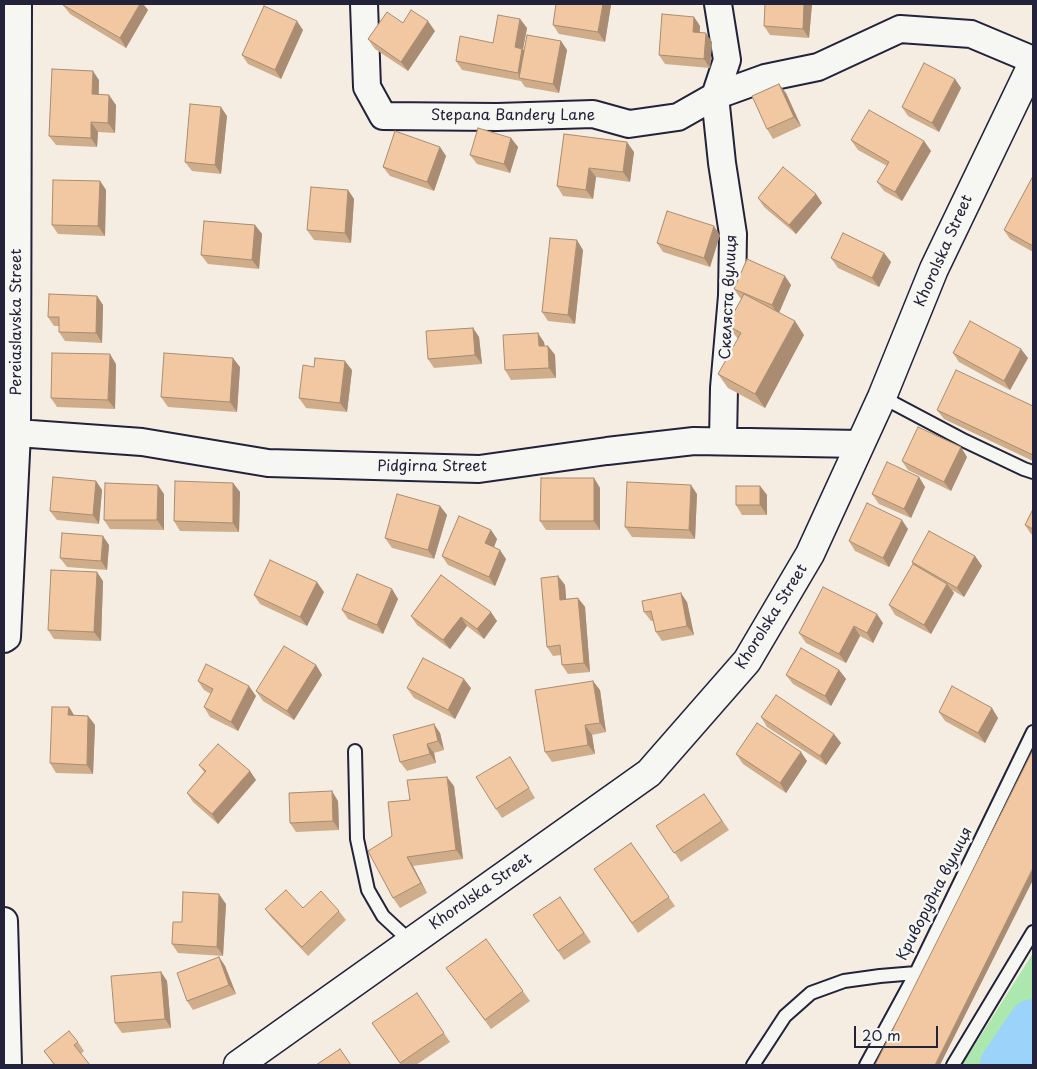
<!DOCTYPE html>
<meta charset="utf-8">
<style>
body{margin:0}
#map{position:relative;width:1037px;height:1069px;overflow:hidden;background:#f5ede2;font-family:"Playpen Sans",sans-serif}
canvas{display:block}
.frame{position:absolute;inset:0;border:5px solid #22223b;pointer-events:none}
.scale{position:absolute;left:854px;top:1026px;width:84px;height:22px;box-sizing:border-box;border:2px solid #22223b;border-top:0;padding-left:6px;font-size:15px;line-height:18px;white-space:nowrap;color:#22223b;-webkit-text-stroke:4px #f6f6f2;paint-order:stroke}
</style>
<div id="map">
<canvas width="1037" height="1069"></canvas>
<div class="frame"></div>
<div class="scale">20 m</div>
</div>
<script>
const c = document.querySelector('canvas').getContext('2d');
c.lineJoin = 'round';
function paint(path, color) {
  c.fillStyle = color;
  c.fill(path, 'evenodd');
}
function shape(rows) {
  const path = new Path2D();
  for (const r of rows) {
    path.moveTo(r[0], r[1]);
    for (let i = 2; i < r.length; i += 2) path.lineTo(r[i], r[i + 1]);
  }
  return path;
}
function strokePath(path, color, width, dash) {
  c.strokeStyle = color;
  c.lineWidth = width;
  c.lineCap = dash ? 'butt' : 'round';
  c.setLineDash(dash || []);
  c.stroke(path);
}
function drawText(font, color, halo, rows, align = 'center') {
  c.font = font + ' "Playpen Sans",sans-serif';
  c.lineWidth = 5;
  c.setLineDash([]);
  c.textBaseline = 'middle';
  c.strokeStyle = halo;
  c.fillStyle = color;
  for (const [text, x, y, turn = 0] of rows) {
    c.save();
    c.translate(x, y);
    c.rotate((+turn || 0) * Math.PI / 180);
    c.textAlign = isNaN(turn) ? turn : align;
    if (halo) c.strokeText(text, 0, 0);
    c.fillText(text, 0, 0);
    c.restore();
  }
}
const green = shape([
 [1033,953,1033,1065,962,1065]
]);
const river = shape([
 [1005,1065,1033,1024]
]);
const service = shape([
 [882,397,965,441,1024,469,1033,472],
 [355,751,357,839,368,890,383,916,411,942],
 [753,1065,785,1016,811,993,844,981,880,976,916,973,1033,732],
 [866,1065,916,973],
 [953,1065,1033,932]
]);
const minor = shape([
 [364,4,367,87,383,116,497,117,593,114,629,124,678,117,715,96,765,78,818,67,900,29,971,34,1033,60],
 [718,4,727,60,715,96,722,163,733,234,732,296,724,388,723,440],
 [4,434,17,433,142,442,268,463,479,469,607,451,694,441,860,444],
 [4,639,7,637,17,433,18,4],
 [4,921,8,1065]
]);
const tertiary = shape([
 [238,1065,649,773,747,661,810,554,882,397,934,269,1033,63]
]);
const wall = shape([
 [64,4,143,4,148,10,126,48,70,14,63,5],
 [556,4,610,4,611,5,605,42,559,34,553,25],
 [765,4,812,4,809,38,770,35,764,26],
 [694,17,700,26,700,32,712,42,710,68,665,64,659,55],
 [520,19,527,28,523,49,524,51,561,41,567,50,559,93,525,87,521,81,462,70,456,61,493,43],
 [303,30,281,79,248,64,242,55],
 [435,31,408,71,375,49,368,39],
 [955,79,961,88,939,132,908,116,902,107],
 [99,80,99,95,116,105,115,133,98,132,97,147,56,145,49,136],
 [786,93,801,126,773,139,767,129],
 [227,116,221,174,192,171,185,162],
 [564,134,634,152,630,182,596,177,593,199,563,196,557,186],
 [511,138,518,147,510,173,477,164,470,155],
 [851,140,924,141,931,151,902,201,884,191,877,182,887,166,858,150],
 [440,147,446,156,434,191,390,176,383,167],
 [1033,177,1033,252,1010,239,1004,230],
 [100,181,106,190,105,236,58,234,52,225],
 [348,190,354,199,351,243,314,240,307,230],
 [816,194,822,203,796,234,764,207,758,198],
 [255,225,262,234,259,269,208,264,201,255],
 [720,235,710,267,663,252,657,243],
 [583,250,575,324,548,321,542,312],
 [884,253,891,262,879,287,838,268,831,258],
 [791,285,779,313,804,335,765,408,728,388,718,374,738,339,727,325,742,299,740,298,734,289],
 [97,296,103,305,102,343,65,341,59,332,59,326,54,326,48,317],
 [473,328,479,337,482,364,434,368,428,359],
 [544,342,545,346,548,346,555,355,556,378,511,380,505,370],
 [953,353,1028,358,1010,390,959,362],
 [116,364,115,409,57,407,51,398],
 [240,367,237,412,168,407,161,397],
 [352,370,347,412,306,408,299,398],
 [1033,406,1033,461,944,419,937,410],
 [967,457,951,491,908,470,902,461],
 [919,477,925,487,911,518,879,504,872,494],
 [594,478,600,488,600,530,546,530,540,521],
 [96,481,102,490,99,524,57,520,50,511],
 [233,483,240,492,239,532,180,531,174,521],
 [760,486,767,495,767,515,742,515,736,505],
 [164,494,164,530,110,529,104,520],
 [697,494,695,539,632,537,625,527],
 [440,506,447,515,434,559,392,548,385,538],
 [1033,509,1033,535,1031,534,1025,525],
 [908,529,889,567,855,551,849,541],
 [491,530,497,539,494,547,506,559,495,586,448,565,442,556],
 [109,545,107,570,67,567,60,558],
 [975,556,982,566,964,597,952,590,954,593,931,634,895,615,889,605,913,564,912,562],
 [441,575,497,621,484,639,467,626,450,649,417,625,411,616],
 [558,576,565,585,566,599,578,598,585,607,590,672,568,674,562,665,561,655,553,656,547,647],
 [103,581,101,641,54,639,48,630],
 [392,589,398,599,383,634,348,619,342,610],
 [324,592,307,626,260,604,254,595],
 [687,602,694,635,662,641,656,632,653,621,651,621,644,612],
 [883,623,873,643,860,636,846,663,806,643,799,633],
 [316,665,322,675,294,720,263,701,256,691],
 [839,670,846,679,831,706,793,684,786,675],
 [198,681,256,696,238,731,210,717,204,707,211,694,204,690],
 [407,688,471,688,455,719,414,698],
 [600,690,606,732,592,735,595,754,552,762,545,752],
 [69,707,74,715,88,716,95,725,93,774,56,773,50,763],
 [939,712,998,718,985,743,945,721],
 [761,717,834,734,841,743,826,765,767,727],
 [440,733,444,750,434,753,436,763,407,771,400,762],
 [736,754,807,761,786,793,743,764],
 [199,765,256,780,218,824,193,802,187,793,204,772],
 [516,766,535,798,502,818,496,809],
 [454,786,463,859,413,866,427,893,400,908,393,898,392,836,410,800],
 [704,794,729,830,681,862,656,826],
 [338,801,339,830,296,832,290,823],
 [631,843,675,906,638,933,594,869],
 [560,897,591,942,564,960,533,915],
 [226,904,223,956,178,953,172,944,182,922],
 [303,908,339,911,346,920,308,956,272,918,265,909],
 [486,939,530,1001,491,1029,446,968],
 [219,957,225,966,236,994,193,1010,187,1001],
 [161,972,167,981,171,1028,122,1033,115,1023],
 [417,993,450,1042,416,1065,401,1065,372,1023],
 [78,1042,84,1051,81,1054,90,1065,54,1065,44,1051]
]);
const shadedWall = shape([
 [140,4,143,4,148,10,126,48,120,38],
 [603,4,610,4,611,5,605,42,598,32],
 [804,4,812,4,809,38,803,29],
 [694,17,700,26,699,41,693,32],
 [520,19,527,28,523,49,529,58,522,79,518,73,515,47],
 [297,21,303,30,281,79,275,70],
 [428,21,435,31,408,71,401,62],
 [706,33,712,42,710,68,704,59],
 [561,41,567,50,559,93,553,84],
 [93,71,99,80,98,104,92,94],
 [955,79,961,88,939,132,932,123],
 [779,84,786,93,801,126,794,117],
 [109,95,116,105,115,133,108,123],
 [221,107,227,116,221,174,215,165],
 [91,122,98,132,97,147,91,138],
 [511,138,518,147,510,173,504,164],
 [924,141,931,151,902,201,895,192],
 [627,142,634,152,630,182,623,172],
 [440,147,446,156,434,191,427,182],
 [589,168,596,177,593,199,586,190],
 [100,181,106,190,105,236,98,226],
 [348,190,354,199,351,243,345,233],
 [816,194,822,203,796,234,789,225],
 [255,225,262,234,259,269,252,260],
 [714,226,720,235,710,267,704,258],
 [577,240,583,250,575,324,568,315],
 [884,253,891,262,879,287,872,278],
 [785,276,791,285,778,315,772,305],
 [97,296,103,305,102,343,96,333],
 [795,321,804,335,765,408,755,394],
 [473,328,479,337,482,364,475,355],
 [538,333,544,342,545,355,539,346],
 [548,346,555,355,556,378,549,368],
 [1021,349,1028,358,1010,390,1004,381],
 [110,354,116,364,115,409,108,400],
 [233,358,240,367,237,412,230,402],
 [345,361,352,370,347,412,340,403],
 [961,447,967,457,951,491,944,482],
 [919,477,925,487,911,518,904,509],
 [594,478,600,488,600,530,594,521],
 [96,481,102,490,99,524,93,515],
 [233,483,240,492,239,532,233,523],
 [158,485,164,494,164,530,157,520],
 [691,485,697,494,695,539,689,530],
 [760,486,767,495,767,515,760,505],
 [440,506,447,515,434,559,428,550],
 [902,520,908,529,889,567,883,558],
 [491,530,497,539,492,552,485,543],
 [103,536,109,545,107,570,101,561],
 [500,550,506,559,495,586,489,577],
 [975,556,982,566,964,597,957,588],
 [97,572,103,581,101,641,94,632],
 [558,576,565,585,567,609,560,600],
 [317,582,324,592,307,626,300,617],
 [947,584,954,593,931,634,924,625],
 [392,589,398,599,383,634,377,625],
 [681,593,687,602,694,635,687,626],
 [578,598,585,607,590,672,584,663],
 [491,612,497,621,484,639,477,629],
 [877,614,883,623,873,643,867,633],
 [461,617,467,626,450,649,443,640],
 [854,626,860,636,846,663,839,654],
 [316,665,322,675,294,720,287,711],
 [839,670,846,679,831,706,825,696],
 [464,679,471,688,455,719,448,710],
 [593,681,600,690,606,732,600,723],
 [249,686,256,696,238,731,231,722],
 [69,707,75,717,68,715],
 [992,708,998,718,985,743,978,733],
 [88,716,95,725,93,774,87,765],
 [434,724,440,733,444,750,438,741],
 [585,725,592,735,595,754,588,745],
 [834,734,841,743,826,765,820,756],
 [427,744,434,753,436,763,430,754],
 [801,752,807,761,786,793,780,783],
 [250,771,256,780,218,824,212,814],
 [447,777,454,786,463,859,456,850],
 [332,791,338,801,339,830,333,821],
 [407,857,413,866,427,893,421,883],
 [1033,868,1033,880,940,1065,935,1065],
 [219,894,226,904,223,956,217,947],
 [219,957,225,966,236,994,229,985],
 [161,972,167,981,171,1028,165,1019]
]);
const building = shape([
 [64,4,140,4,120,38,63,5,64,4],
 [556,4,603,4,598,32,553,25,556,4],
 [765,4,804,4,803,29,764,26,765,4],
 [264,6,297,21,275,70,242,55,264,6],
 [411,10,428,21,401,62,368,39,387,12,403,23,411,10],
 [662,14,694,17,693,32,706,33,704,59,659,55,662,14],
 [498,15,520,19,515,47,522,49,518,73,456,61,460,36,493,43,498,15],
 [527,35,561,41,553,84,519,78,527,35],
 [924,63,955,79,932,123,902,107,924,63],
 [52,69,93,71,92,94,109,95,108,123,91,122,91,138,49,136,52,69],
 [779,84,794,117,767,129,752,96,779,84],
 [190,104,221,107,215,165,185,162,190,104],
 [869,110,924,141,895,192,877,182,889,162,851,140,869,110],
 [478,128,511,138,504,164,470,155,478,128],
 [395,131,440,147,427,182,383,167,395,131],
 [564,134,627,142,623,172,589,168,586,190,557,186,564,134],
 [783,167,816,194,789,225,758,198,783,167],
 [1033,176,1033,246,1004,230,1033,176],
 [53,180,100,181,98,226,52,225,53,180],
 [311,187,348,190,345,233,307,230,311,187],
 [667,211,714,226,704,258,657,243,667,211],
 [204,221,255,225,252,260,201,255,204,221],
 [843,233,884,253,872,278,831,258,843,233],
 [550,238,577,240,568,315,542,312,550,238],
 [747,259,785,276,772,305,734,289,747,259],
 [49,294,97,296,96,333,59,332,59,317,48,317,49,294],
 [744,294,795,321,755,394,718,374,741,333,727,325,744,294],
 [970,321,1021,349,1004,381,953,353,970,321],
 [473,328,475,355,428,359,426,331,473,328],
 [538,333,539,346,548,346,549,368,505,370,503,335,538,333],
 [52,353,110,354,108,400,51,398,52,353],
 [164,353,233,358,230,402,161,397,164,353],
 [315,358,345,361,340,403,299,398,303,365,314,367,315,358],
 [956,370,1033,406,1033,455,937,410,956,370],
 [918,427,961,447,944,482,902,461,918,427],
 [887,462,919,477,904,509,872,494,887,462],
 [53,477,96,481,93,515,50,511,53,477],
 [541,478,594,478,594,521,540,521,541,478],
 [175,481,233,483,233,523,174,521,175,481],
 [627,482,691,485,689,530,625,527,627,482],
 [105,483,158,485,157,520,104,520,105,483],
 [736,486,760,486,760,505,736,505,736,486],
 [397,494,440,506,428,550,385,538,397,494],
 [867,503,902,520,883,558,849,541,867,503],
 [1033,509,1033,529,1025,525,1033,509],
 [459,516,491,530,485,543,500,550,489,577,442,556,459,516],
 [929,531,975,556,957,588,912,562,929,531],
 [62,533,103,536,101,561,60,558,62,533],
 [270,560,317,582,300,617,254,595,270,560],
 [913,564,947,584,924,625,889,605,913,564],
 [51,570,97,572,94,632,48,630,51,570],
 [357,574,392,589,377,625,342,610,357,574],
 [441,575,491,612,477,629,461,617,443,640,411,616,441,575],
 [558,576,560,600,578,598,584,663,562,665,560,645,547,647,541,578,558,576],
 [823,587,877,614,867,633,854,626,839,654,799,633,823,587],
 [681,593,687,626,656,632,651,611,644,612,642,601,681,593],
 [284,646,316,665,287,711,256,691,284,646],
 [801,648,839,670,825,696,786,675,801,648],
 [423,658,464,679,448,710,407,688,423,658],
 [206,664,249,686,231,722,204,707,213,689,198,681,206,664],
 [593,681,600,723,585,725,588,745,545,752,535,690,593,681],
 [952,686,992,708,978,733,939,712,952,686],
 [776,695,834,734,820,756,761,717,776,695],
 [52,707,69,707,68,715,88,716,87,765,50,763,52,707],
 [757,723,801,752,780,783,736,754,757,723],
 [434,724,438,741,427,744,430,754,400,762,393,735,434,724],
 [218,744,250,771,212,814,187,793,206,771,199,765,218,744],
 [1033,750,1033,868,935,1065,875,1065,1033,750],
 [510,757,529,788,496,809,476,777,510,757],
 [447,777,456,850,407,857,421,883,393,898,368,851,392,836,388,802,410,800,407,780,447,777],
 [332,791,333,821,290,823,289,793,332,791],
 [704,794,722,821,674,853,656,826,704,794],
 [631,843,669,897,632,923,594,869,631,843],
 [286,890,303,908,321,891,339,911,302,947,265,909,286,890],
 [183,892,219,894,217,947,172,944,173,922,182,922,183,892],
 [560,897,584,933,558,951,533,915,560,897],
 [486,939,523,991,485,1020,446,968,486,939],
 [219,957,229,985,187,1001,177,973,219,957],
 [161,972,165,1019,115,1023,111,976,161,972],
 [417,993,444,1033,400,1063,372,1023,417,993],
 [69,1031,78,1042,74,1045,90,1065,55,1065,44,1051,69,1031],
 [340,1049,351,1065,316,1065,340,1049]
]);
const streetNames = [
 ["Stepana Bandery Lane",513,116],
 ["Khorolska Street",944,251,-66],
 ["Скеляста вулиця",729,297,-87],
 ["Pereiaslavska Street",17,322,-90],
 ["Pidgirna Street",432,467],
 ["Khorolska Street",772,617,-58],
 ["Khorolska Street",481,892,-35],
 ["Криворудна вулиця",935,894,-63]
];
paint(green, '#ace8ae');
strokePath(river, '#9cd3fb', 50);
strokePath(service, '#22223b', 16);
strokePath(minor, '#22223b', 30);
strokePath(tertiary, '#22223b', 31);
strokePath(service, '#f6f6f2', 12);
strokePath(minor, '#f6f6f2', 26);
strokePath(tertiary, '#f6f6f2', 28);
paint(wall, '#cfac8a');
paint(shadedWall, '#a98c71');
paint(building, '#f1c8a1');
strokePath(building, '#a98c71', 1);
drawText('15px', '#22223b', '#f6f6f2', streetNames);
</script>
